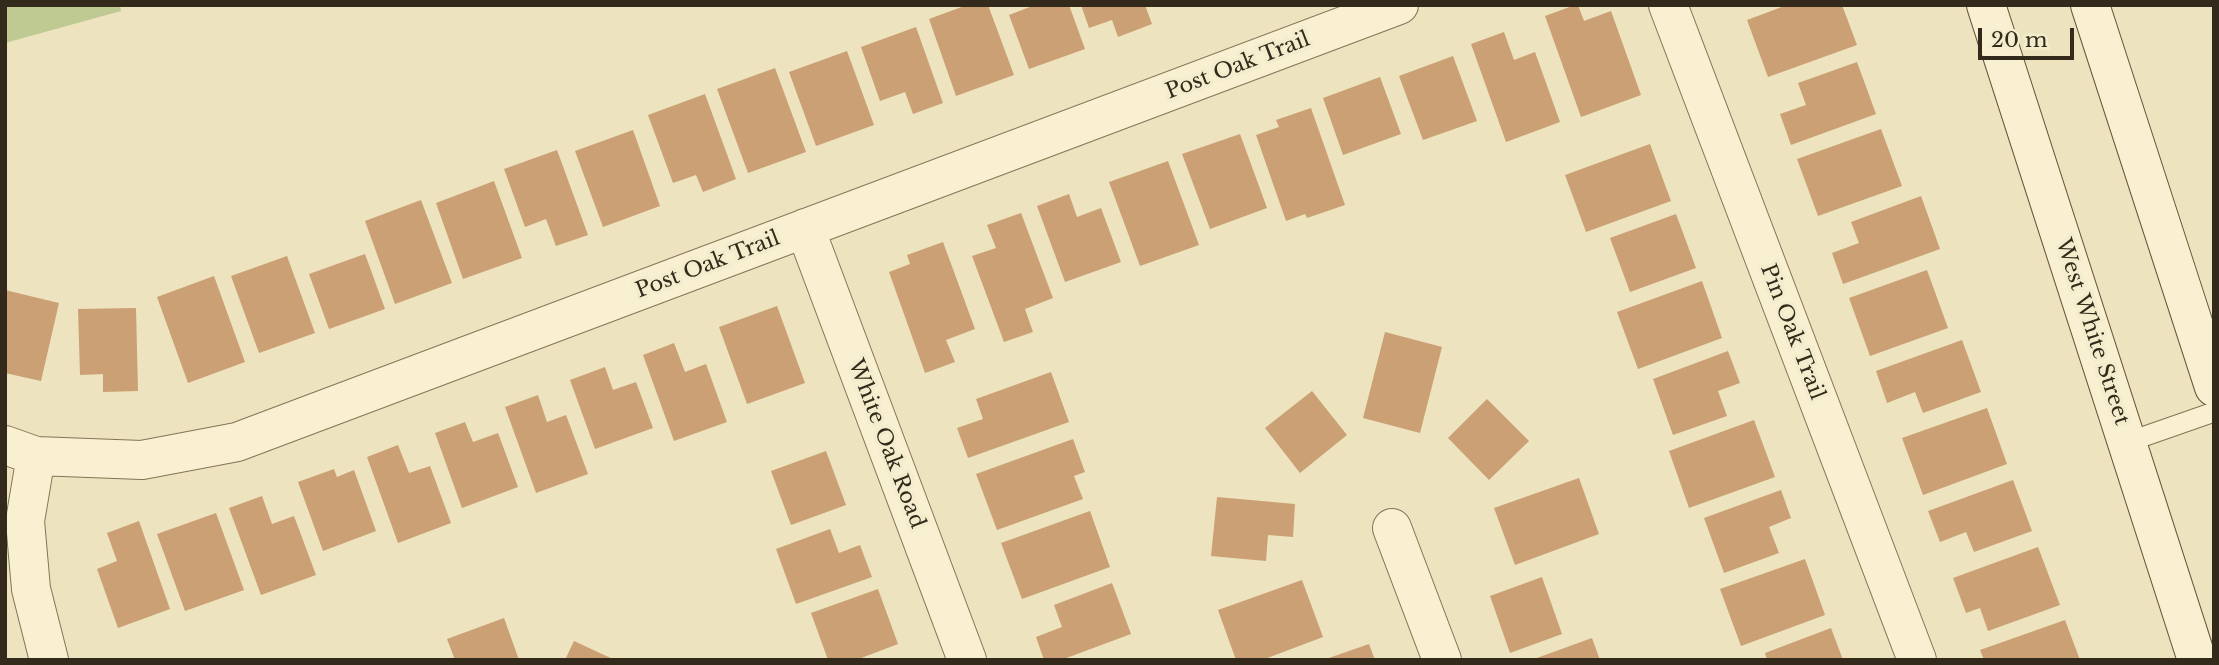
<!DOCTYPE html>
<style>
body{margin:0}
#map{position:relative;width:2219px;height:665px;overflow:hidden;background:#ede3be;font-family:"Libre Baskerville",serif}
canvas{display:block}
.frame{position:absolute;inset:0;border:7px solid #342a1b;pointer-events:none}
.scale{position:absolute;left:1978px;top:28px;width:96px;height:32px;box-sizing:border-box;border:4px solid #342a1b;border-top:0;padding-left:9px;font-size:21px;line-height:24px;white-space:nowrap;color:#342a1b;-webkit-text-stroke:5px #f4edcd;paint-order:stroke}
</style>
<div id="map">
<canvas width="2219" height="665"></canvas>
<div class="frame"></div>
<div class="scale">20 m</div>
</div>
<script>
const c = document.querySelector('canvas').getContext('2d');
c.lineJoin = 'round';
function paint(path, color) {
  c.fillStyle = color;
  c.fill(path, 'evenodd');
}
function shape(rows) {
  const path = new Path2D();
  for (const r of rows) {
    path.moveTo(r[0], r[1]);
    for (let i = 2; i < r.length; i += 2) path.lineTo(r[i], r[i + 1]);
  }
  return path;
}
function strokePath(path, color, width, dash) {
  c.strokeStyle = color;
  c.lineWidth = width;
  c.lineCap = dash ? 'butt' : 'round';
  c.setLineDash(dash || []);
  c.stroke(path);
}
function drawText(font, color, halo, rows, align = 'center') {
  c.font = font + ' "Libre Baskerville",serif';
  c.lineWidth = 7;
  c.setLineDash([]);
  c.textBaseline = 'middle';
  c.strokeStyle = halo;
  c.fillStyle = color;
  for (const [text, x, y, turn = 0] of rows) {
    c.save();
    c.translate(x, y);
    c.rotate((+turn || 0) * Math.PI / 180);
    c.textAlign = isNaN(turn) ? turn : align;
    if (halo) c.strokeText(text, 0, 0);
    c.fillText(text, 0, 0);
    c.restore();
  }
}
const green = shape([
 [5,5,120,5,121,11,5,43]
]);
const building = shape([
 [967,5,988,5,1014,75,956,96,929,19],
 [1035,5,1069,5,1085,49,1029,69,1009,15],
 [1081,5,1145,5,1152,24,1118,37,1112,20,1089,28],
 [1575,5,1578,5,1584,21,1611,11,1641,95,1581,117,1545,16],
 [1787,5,1842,5,1857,45,1768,77,1747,20],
 [916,27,943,103,913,114,905,92,880,101,861,47],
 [1504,32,1514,60,1535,52,1560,122,1506,142,1471,44],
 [847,51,874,125,816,146,789,72],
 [1453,56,1477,121,1423,140,1399,76],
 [1857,62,1876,114,1791,145,1780,114,1806,105,1798,83],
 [775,68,806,152,748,173,717,89],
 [1380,77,1401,134,1343,155,1323,98],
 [705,94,736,179,703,192,696,175,673,183,648,115],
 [1311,108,1345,205,1307,218,1305,214,1286,221,1256,135,1279,127,1276,120],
 [1881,129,1902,186,1818,216,1797,159],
 [633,130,660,206,603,227,575,151],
 [1240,134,1267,208,1210,229,1182,154],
 [1650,144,1671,201,1586,232,1565,175],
 [557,150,588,235,556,246,546,219,525,227,504,169],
 [1168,161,1199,245,1140,266,1109,182],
 [494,181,522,258,463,279,436,203],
 [1069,194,1077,217,1101,208,1121,262,1065,282,1037,206],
 [1921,196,1940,249,1843,284,1832,253,1859,243,1851,222],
 [421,200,452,283,395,304,365,221],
 [1021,213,1053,298,1025,309,1033,332,1004,342,972,256,996,248,987,225],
 [1676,214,1696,268,1630,292,1610,238],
 [943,242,975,329,946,340,955,362,925,373,889,272,910,264,907,255],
 [365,254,385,309,329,329,309,274],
 [287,256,315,333,259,353,231,276],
 [1927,270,1948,328,1870,356,1849,298],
 [214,276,245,362,188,383,157,297],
 [1702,281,1722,338,1638,369,1617,312],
 [5,290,59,303,41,381,5,373],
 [777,306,805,383,747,404,719,327],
 [136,308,138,391,103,392,103,374,80,375,78,309],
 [1385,332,1442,347,1420,433,1363,418],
 [1962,340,1981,392,1923,413,1915,392,1887,403,1876,371],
 [674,343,685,372,706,364,727,422,674,441,643,355],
 [1728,351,1740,383,1718,391,1727,416,1673,435,1653,379],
 [605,367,613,390,636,382,653,428,595,449,570,380],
 [1051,372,1069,422,968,458,957,428,983,419,976,399],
 [1312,391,1347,435,1300,473,1265,428],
 [538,395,547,422,566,415,588,474,536,493,505,407],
 [1487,399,1529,441,1489,480,1448,438],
 [1987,408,2007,464,1923,495,1902,438],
 [1754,420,1775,477,1689,508,1669,451],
 [465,422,473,442,498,433,518,487,462,508,435,433],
 [1073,439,1085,472,1074,476,1083,499,997,530,976,474],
 [398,445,409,473,430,466,451,523,398,543,367,457],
 [826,451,846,505,791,525,771,471],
 [334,469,337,477,354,470,376,531,323,551,298,482],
 [1579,478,1599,534,1515,565,1494,508],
 [2013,480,2032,531,1974,552,1966,532,1940,542,1928,511],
 [1781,490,1791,518,1769,527,1779,553,1724,573,1704,518],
 [262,496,272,524,294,516,316,575,261,595,229,508],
 [1217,497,1295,504,1293,537,1268,535,1266,561,1211,556],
 [1090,511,1110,567,1022,599,1001,543],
 [216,513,244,590,185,611,157,534],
 [139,521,170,609,118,628,97,569,117,561,107,533],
 [830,529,839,553,860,545,872,577,796,604,776,549],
 [2038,547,2060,605,1988,631,1980,608,1966,613,1953,578],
 [1805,559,1825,615,1741,646,1720,589],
 [1542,577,1562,634,1510,653,1490,596],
 [1302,580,1323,637,1262,660,1236,660,1218,610],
 [1112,583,1131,634,1061,660,1044,660,1036,637,1062,627,1054,605],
 [878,589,898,644,856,660,828,660,811,613],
 [504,618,519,660,455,660,447,639],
 [2065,620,2080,660,1984,660,1980,650],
 [1831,628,1843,660,1767,660,1765,653],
 [1592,638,1600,660,1534,660,1534,659],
 [574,641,615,660,565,660],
 [1369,644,1375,660,1326,660,1326,659]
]);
const service = shape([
 [2128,442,2214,412]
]);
const minor = shape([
 [1668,5,1917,660],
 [805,228,967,660],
 [5,445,36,456,142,460,237,442,1399,5],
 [36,456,25,521,31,589,49,660],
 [1392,528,1442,660]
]);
const secondary = shape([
 [1986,5,2197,660],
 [2090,5,2214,387]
]);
const streetNames = [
 ["Post Oak Trail",1238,66,-21],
 ["Post Oak Trail",708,265,-21],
 ["Pin Oak Trail",1792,332,69],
 ["West White Street",2092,332,72],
 ["White Oak Road",886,444,69]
];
paint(green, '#beca92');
paint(building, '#caa074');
strokePath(service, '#847457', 21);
strokePath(minor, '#847457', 40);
strokePath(secondary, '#66543a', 40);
strokePath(service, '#f8f0d0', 19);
strokePath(minor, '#f8f0d0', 38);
strokePath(secondary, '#f8f0d0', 38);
drawText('21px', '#342a1b', '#f4edcd', streetNames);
</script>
